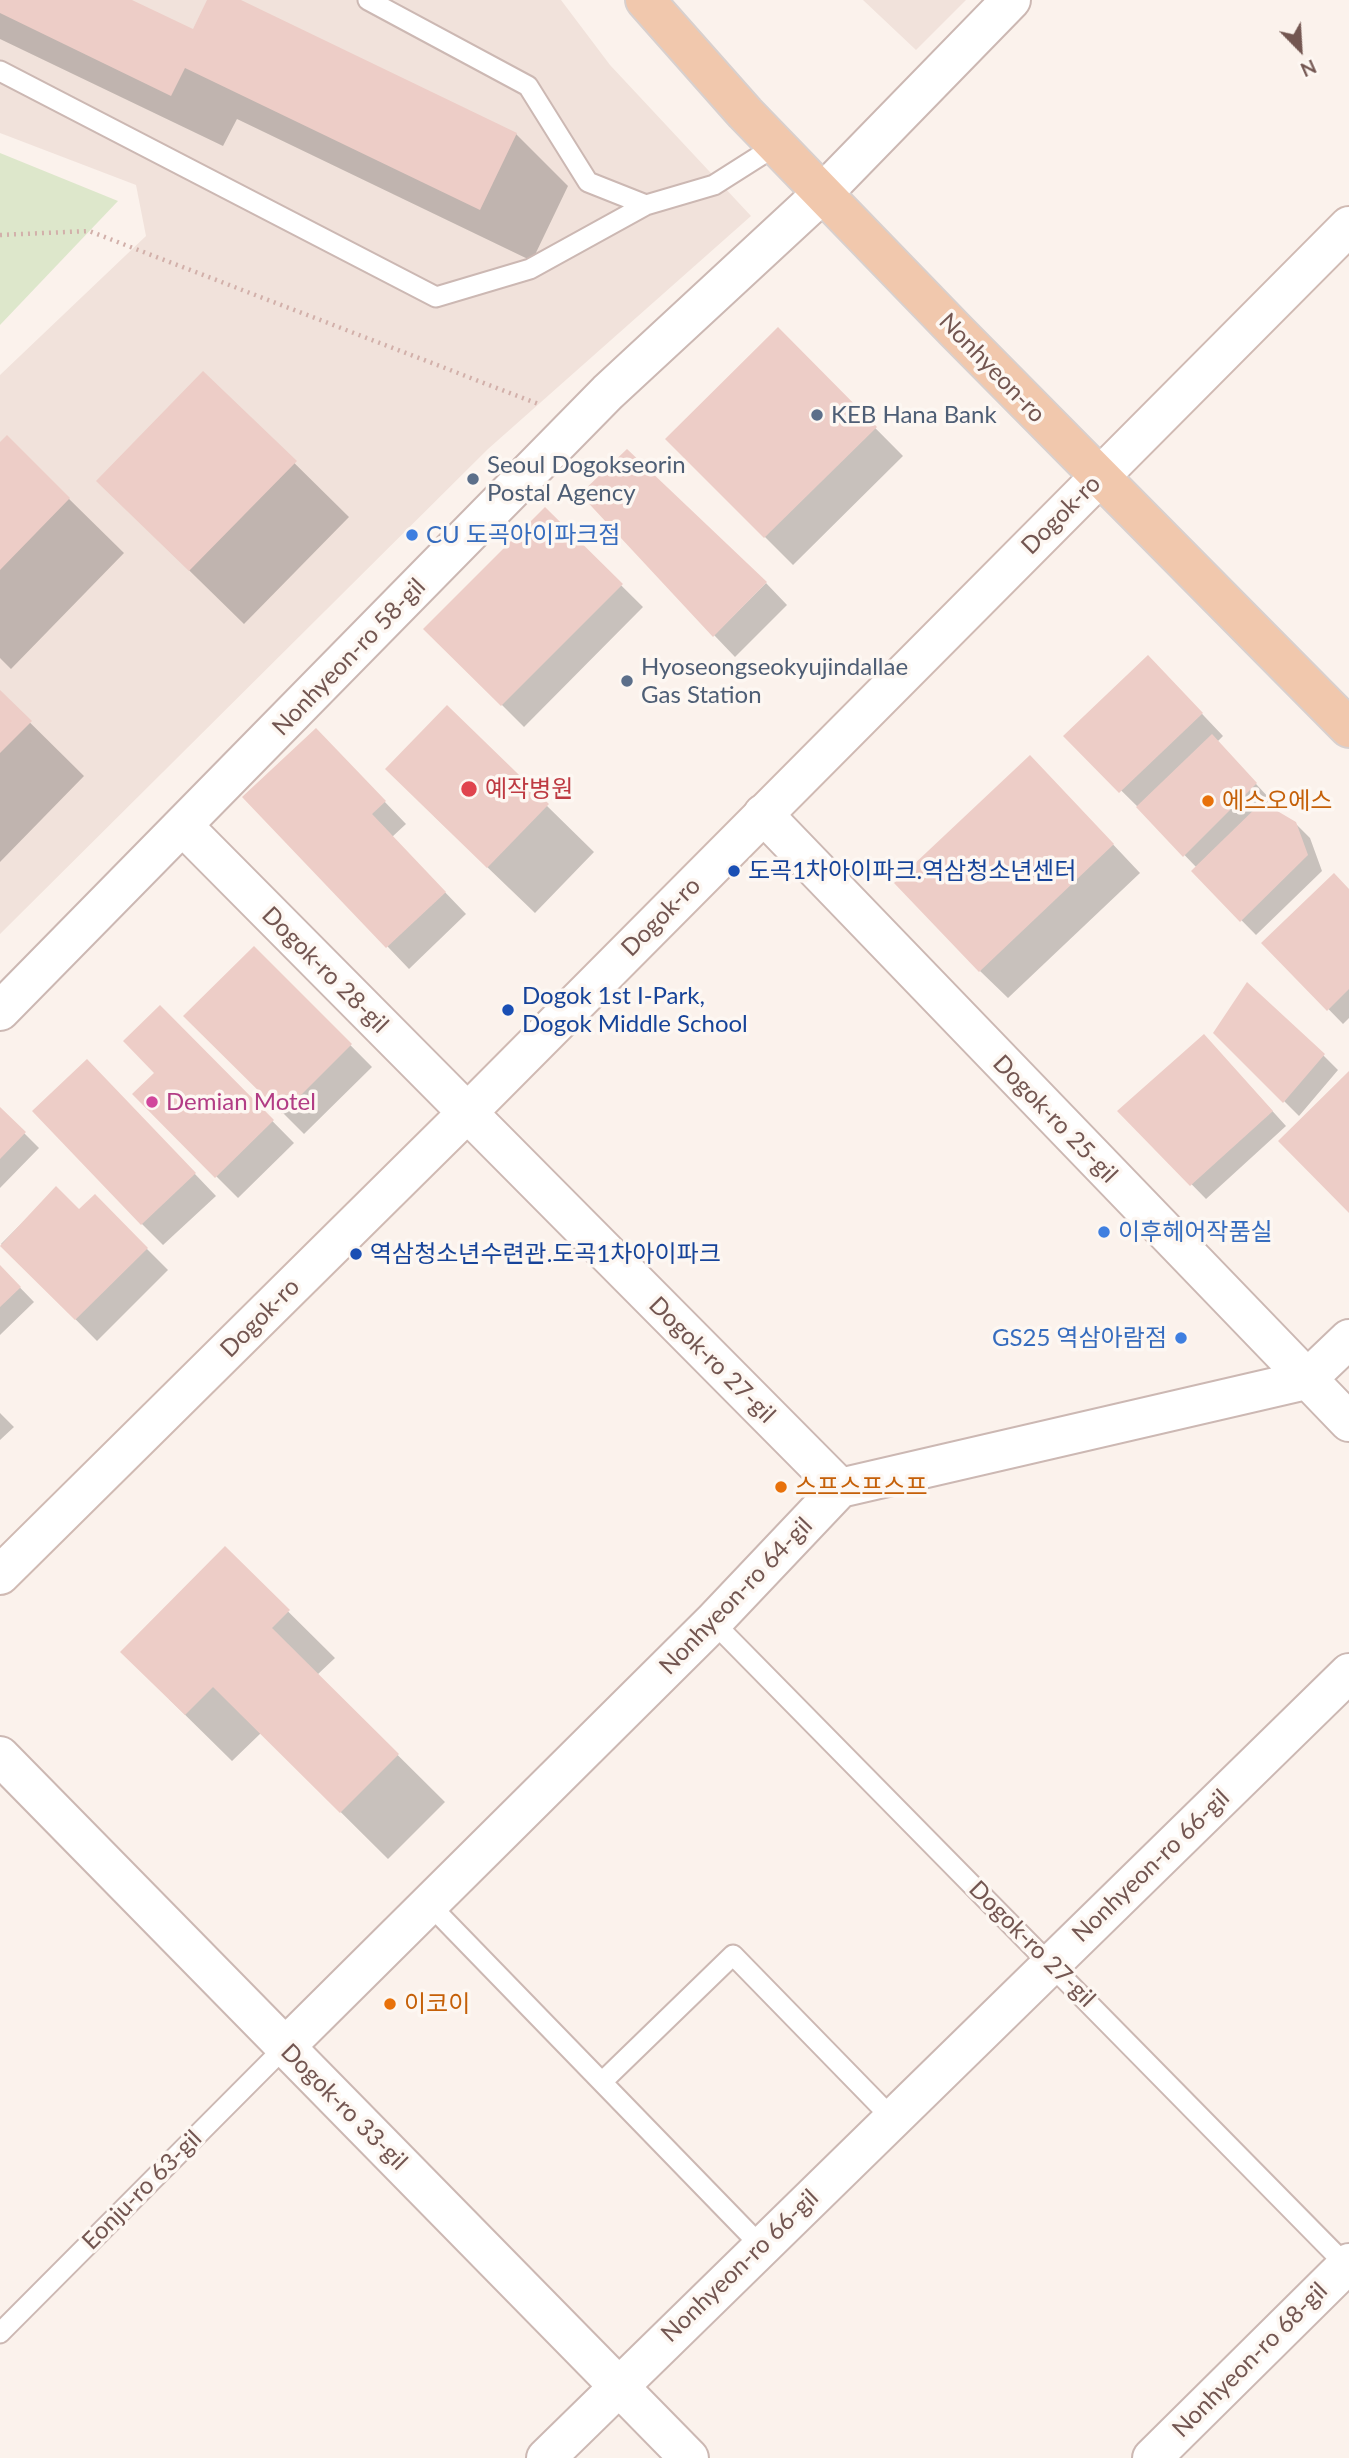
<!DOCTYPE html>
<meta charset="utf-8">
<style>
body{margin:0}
#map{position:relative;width:1349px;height:2458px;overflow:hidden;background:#fbf2ec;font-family:Lato,sans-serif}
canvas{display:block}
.north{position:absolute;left:1265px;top:14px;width:70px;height:70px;-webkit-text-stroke:5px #fdf7f2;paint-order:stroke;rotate:156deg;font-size:19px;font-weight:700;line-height:28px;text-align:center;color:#735651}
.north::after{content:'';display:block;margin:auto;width:24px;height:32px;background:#735651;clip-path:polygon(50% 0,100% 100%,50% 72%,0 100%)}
</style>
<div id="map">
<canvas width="1349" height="2458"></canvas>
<div class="north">N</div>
</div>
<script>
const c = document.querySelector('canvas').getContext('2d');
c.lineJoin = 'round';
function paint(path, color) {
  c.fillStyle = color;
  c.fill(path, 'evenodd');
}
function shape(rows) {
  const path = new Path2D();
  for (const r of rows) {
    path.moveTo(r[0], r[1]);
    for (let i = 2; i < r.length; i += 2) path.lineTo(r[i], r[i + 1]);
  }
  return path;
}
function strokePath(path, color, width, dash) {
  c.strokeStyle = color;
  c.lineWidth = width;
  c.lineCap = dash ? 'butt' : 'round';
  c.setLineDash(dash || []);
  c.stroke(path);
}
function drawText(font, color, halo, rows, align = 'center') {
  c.font = font + ' Lato,"Noto Sans KR",sans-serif';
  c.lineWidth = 7;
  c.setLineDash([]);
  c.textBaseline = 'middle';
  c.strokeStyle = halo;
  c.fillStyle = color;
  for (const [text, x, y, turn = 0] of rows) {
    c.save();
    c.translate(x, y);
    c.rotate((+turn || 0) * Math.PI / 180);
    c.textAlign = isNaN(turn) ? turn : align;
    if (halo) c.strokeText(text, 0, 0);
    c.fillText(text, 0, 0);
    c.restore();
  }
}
const residential = shape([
 [0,0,561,0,610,65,751,216,488,449,0,934,0,375,146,236,136,185,0,133],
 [863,0,966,0,916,50]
]);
const green = shape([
 [0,153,118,201,0,325]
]);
const shadow = shape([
 [0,0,128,0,193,31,209,0,237,0,516,134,568,186,532,261,237,119,223,146,0,39],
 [778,330,903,456,793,565,667,439],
 [203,373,349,517,244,624,152,534],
 [7,438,124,553,11,669,0,658,0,444],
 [545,510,643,607,524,727,426,629],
 [766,583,787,605,735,657,714,635],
 [1169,679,1223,736,1217,742,1270,799,1264,806,1295,823,1310,838,1322,871,1256,935,1193,871,1197,868,1143,812,1066,736],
 [0,693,84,776,0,862],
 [447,708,594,852,535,913,434,816],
 [337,752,406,824,392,837,466,914,409,969,245,797],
 [1057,785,1140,873,1008,998,980,971],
 [1349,891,1349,1018,1343,1024,1264,943],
 [254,948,372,1067,304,1134,186,1016],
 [160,1007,294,1143,238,1198,134,1094,157,1073],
 [1215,1032,1323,1055,1338,1070,1299,1116],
 [1218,1051,1286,1126,1206,1199,1120,1111],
 [108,1083,216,1196,163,1245,142,1224],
 [0,1109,39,1148,0,1188],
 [56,1189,79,1212,95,1197,168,1270,97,1341,1,1244],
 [0,1267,34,1302,0,1335],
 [0,1413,14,1427,0,1440],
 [225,1549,335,1658,317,1675,445,1802,388,1859,261,1733,232,1761,169,1699]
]);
const building = shape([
 [0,0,132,0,193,29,207,0,241,0,517,133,480,210,185,68,171,96,0,13],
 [778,327,877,427,764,538,665,439],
 [203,371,297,461,189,571,96,481],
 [7,435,70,498,0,570,0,442],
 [627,449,767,582,713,637,580,494],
 [545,507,623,584,501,706,423,629],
 [1148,655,1203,713,1119,793,1063,736],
 [0,690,32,721,0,753],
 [447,705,549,804,487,868,385,769],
 [316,728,386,801,372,814,446,892,386,948,242,797],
 [1212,734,1257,783,1183,857,1136,807],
 [1030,755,1114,844,979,972,894,883],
 [1262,802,1296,822,1308,855,1240,922,1191,871],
 [1334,873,1349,889,1349,989,1327,1011,1261,943],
 [254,946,352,1044,282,1114,183,1016],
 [1247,982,1325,1054,1283,1103,1213,1033],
 [160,1005,274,1120,215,1178,132,1094,154,1073,123,1041],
 [1204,1034,1273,1111,1190,1186,1117,1111],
 [87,1059,196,1173,141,1225,32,1111],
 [1349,1071,1349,1213,1278,1141],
 [0,1107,26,1132,0,1159],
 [56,1186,79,1209,95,1194,148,1248,75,1320,0,1246],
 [0,1265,21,1287,0,1307],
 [225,1546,290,1610,272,1628,399,1754,340,1813,213,1687,185,1715,120,1652]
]);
const path = shape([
 [0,235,89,231,541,405]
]);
const lane = shape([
 [368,0,528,86,588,182,646,205],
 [0,71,436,297,530,269,646,205,714,185,777,145],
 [713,1622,1349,2268],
 [429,1904,761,2246],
 [602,2082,733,1955,892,2118],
 [0,2333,285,2047]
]);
const street = shape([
 [763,814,1349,1422],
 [183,826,840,1488],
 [0,1011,608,392,824,192,1011,0],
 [0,1756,689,2458],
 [285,2047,713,1622,840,1488,1306,1380,1349,1339],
 [546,2458,1349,1673],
 [1152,2458,1349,2263]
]);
const secondary = shape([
 [0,1575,467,1113,1349,226]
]);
const primary = shape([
 [645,0,745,113,956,331,1349,728]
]);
const markers = [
 [817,415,7,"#5c6f8a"],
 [473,479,7,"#5c6f8a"],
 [412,535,7,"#3f7fe0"],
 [627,681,7,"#5c6f8a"],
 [469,789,9,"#e0444e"],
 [1208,801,7,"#e8710a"],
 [734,871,7,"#1a4fb4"],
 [508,1010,7,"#1a4fb4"],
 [152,1102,7,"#d1479c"],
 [1104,1232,7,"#3f7fe0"],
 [356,1254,7,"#1a4fb4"],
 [1181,1338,7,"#3f7fe0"],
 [781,1487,7,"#e8710a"],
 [390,2004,7,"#e8710a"]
];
const streetNames = [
 ["Nonhyeon-ro",992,368,46],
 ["Dogok-ro",1061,515,-45],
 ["Nonhyeon-ro 58-gil",349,657,-46],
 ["Dogok-ro",661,917,-45],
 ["Dogok-ro 28-gil",325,970,45],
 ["Dogok-ro 25-gil",1055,1119,46],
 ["Dogok-ro",260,1318,-45],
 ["Dogok-ro 27-gil",712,1360,45],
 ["Nonhyeon-ro 64-gil",736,1596,-46],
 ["Nonhyeon-ro 66-gil",1151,1866,-44],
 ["Dogok-ro 27-gil",1032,1944,45],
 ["Dogok-ro 33-gil",344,2107,45],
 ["Eonju-ro 63-gil",142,2190,-45],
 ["Nonhyeon-ro 66-gil",740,2266,-44],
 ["Nonhyeon-ro 68-gil",1250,2360,-45]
];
const serviceNames = [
 ["KEB Hana Bank",831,415],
 ["Seoul Dogokseorin",487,465],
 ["Postal Agency",487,493],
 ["Hyoseongseokyujindallae",641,667],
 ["Gas Station",641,695]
];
const shopNames = [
 ["CU 도곡아이파크점",426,535],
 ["이후헤어작품실",1118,1232],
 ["GS25 역삼아람점",1167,1338,"right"]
];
const healthNames = [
 ["예작병원",485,789]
];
const foodNames = [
 ["에스오에스",1222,801],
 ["스프스프스프",795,1487],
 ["이코이",404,2004]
];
const transitNames = [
 ["도곡1차아이파크.역삼청소년센터",748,871],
 ["Dogok 1st I-Park,",522,996],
 ["Dogok Middle School",522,1024],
 ["역삼청소년수련관.도곡1차아이파크",370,1254]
];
const hotelNames = [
 ["Demian Motel",166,1102]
];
paint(residential, '#f1e2db');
paint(green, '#dde7cb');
paint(shadow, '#0003');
paint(building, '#edcdc7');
strokePath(lane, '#ccb8b3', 23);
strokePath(street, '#ccb8b3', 42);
strokePath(secondary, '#d0bab3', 42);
strokePath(primary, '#d8d0ce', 42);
strokePath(path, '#d2b0aa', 4.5, [2, 5]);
strokePath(lane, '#fff', 19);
strokePath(street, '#fff', 38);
strokePath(secondary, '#fff', 38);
strokePath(primary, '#f1c8ad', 38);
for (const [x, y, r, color] of markers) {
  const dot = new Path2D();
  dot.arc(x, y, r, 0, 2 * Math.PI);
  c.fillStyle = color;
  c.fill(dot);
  strokePath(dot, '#fdf7f2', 2.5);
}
drawText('24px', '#735651', '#fdf7f2', streetNames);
drawText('24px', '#4e5e75', '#fdf7f2', serviceNames, 'left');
drawText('24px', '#366cbe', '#fdf7f2', shopNames, 'left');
drawText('24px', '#be3a42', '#fdf7f2', healthNames, 'left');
drawText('24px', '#c56008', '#fdf7f2', foodNames, 'left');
drawText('24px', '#164399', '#fdf7f2', transitNames, 'left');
drawText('24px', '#b23c85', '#fdf7f2', hotelNames, 'left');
</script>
